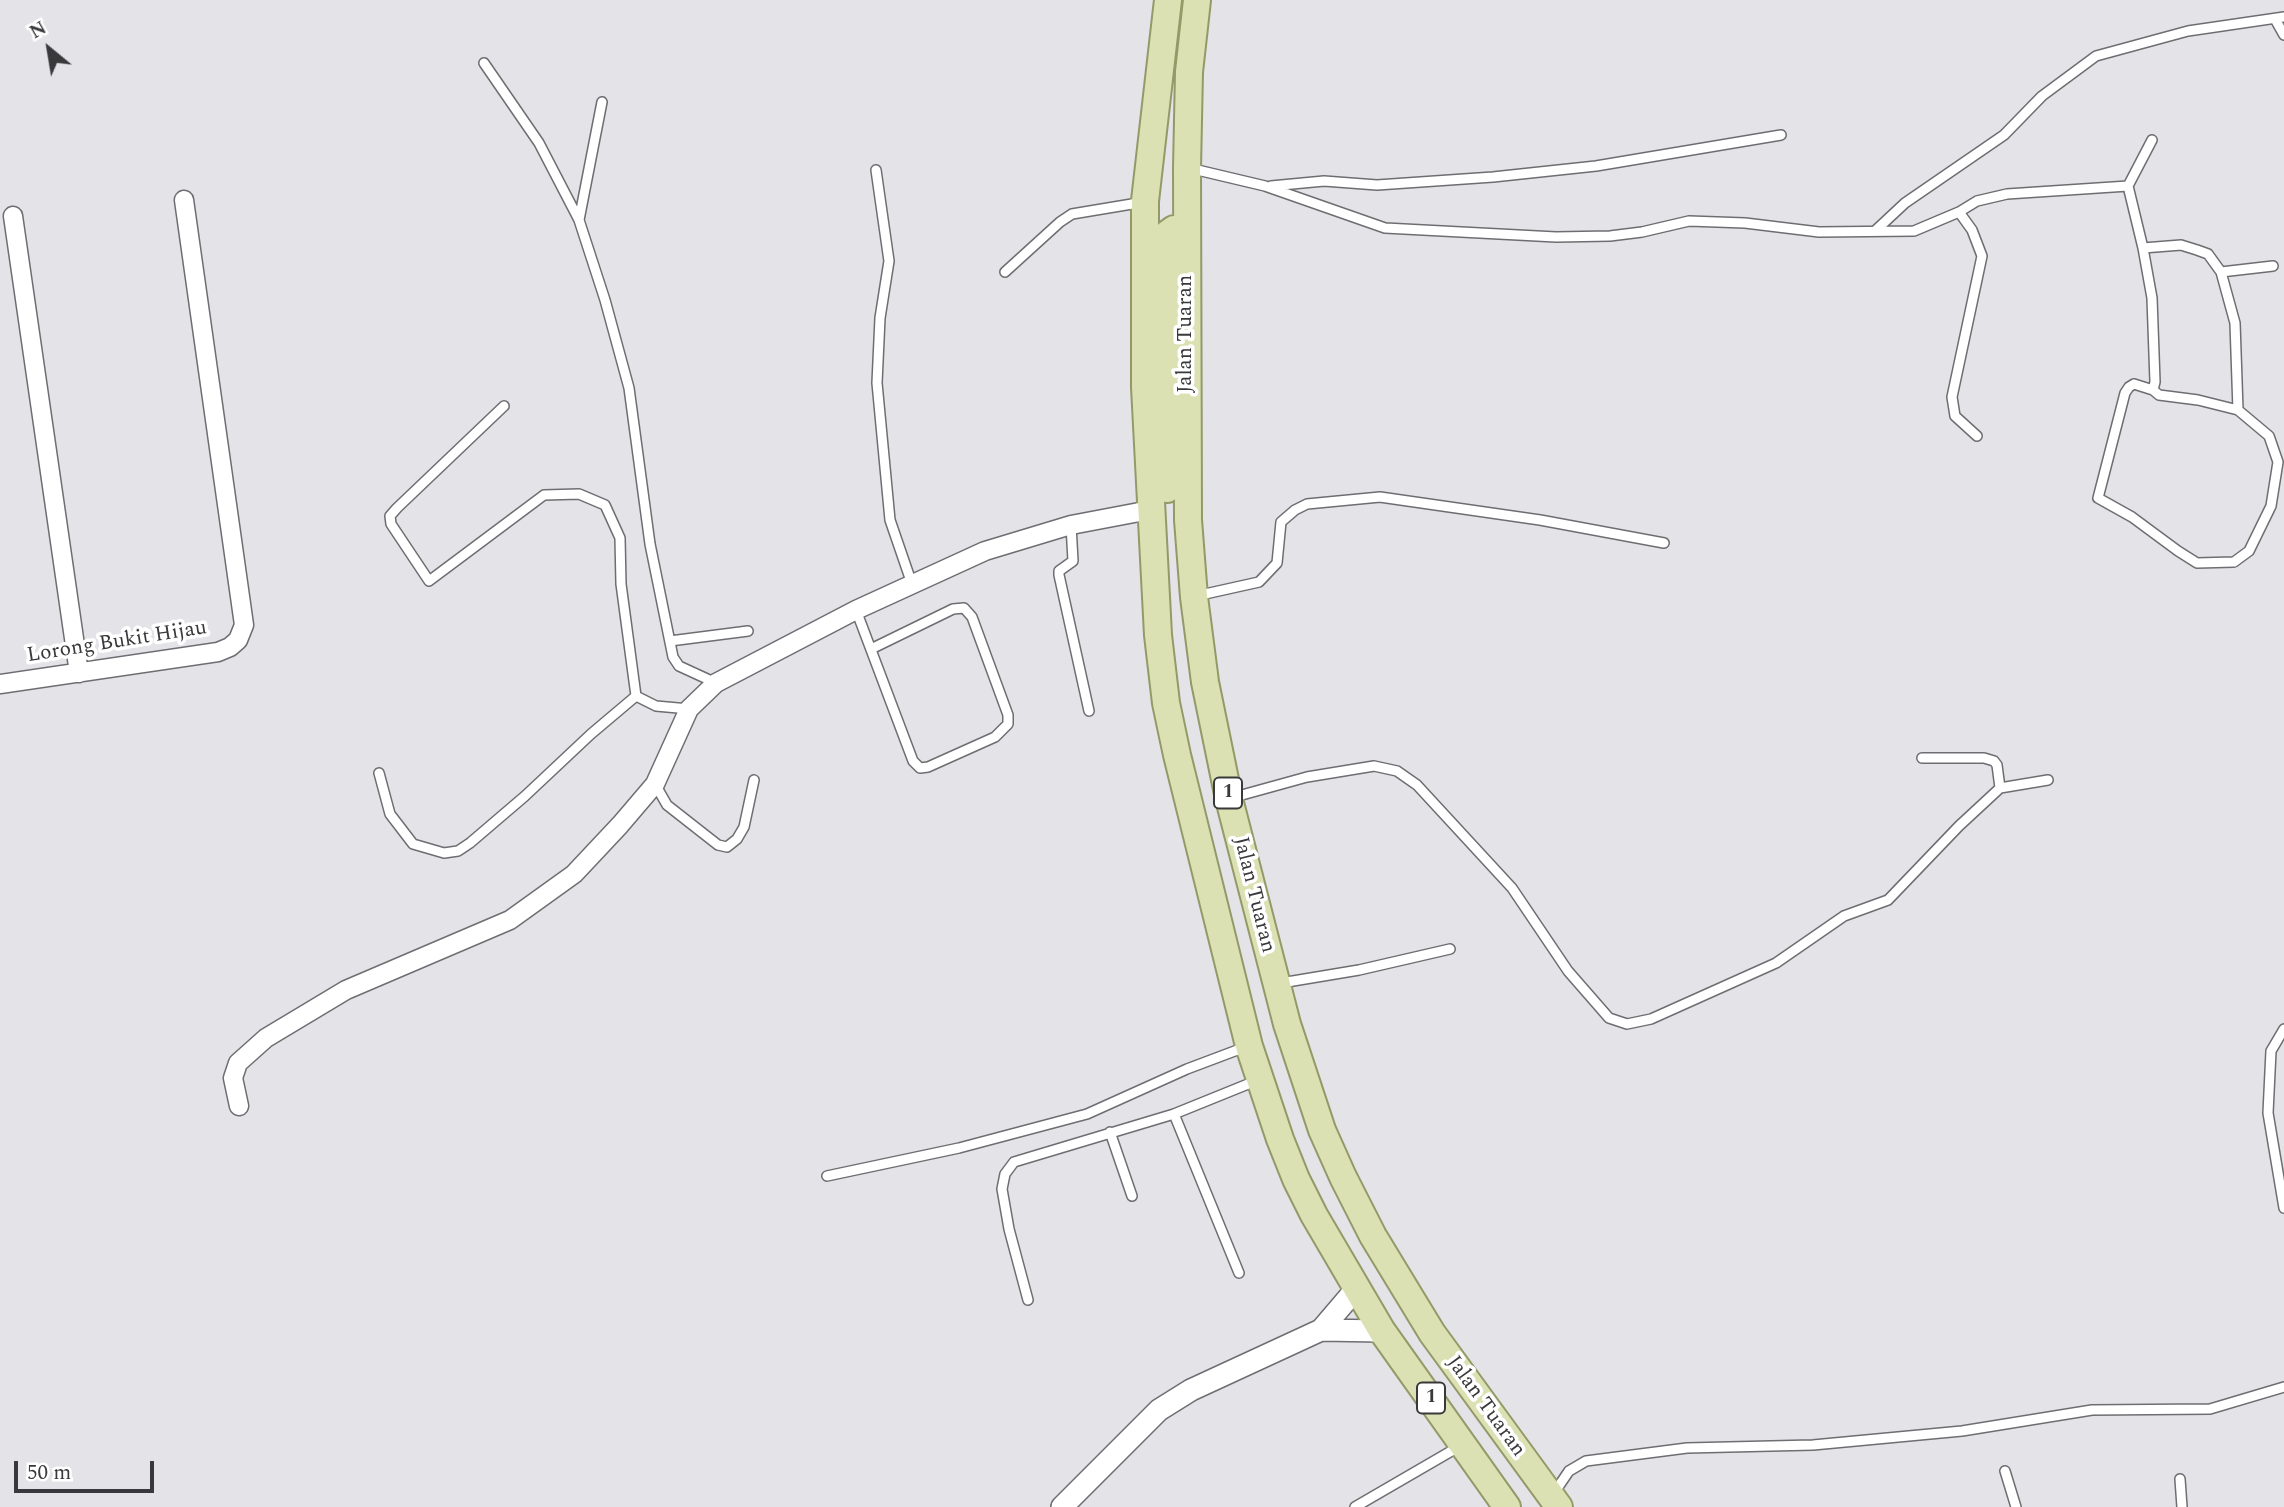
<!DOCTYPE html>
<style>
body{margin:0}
#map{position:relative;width:2284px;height:1507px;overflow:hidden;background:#e3e3e8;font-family:Spectral,serif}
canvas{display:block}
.north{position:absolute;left:14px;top:14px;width:70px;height:70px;-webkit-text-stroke:5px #fff;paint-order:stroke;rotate:330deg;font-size:19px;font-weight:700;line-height:28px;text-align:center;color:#39393b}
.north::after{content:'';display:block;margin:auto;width:24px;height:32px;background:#39393b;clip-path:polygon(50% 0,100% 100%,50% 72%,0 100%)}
.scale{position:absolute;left:14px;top:1461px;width:140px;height:32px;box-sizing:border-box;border:4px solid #39393b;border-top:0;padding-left:9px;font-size:21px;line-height:24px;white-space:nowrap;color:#39393b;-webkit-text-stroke:5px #fff;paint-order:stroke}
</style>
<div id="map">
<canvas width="2284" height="1507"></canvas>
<div class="north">N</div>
<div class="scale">50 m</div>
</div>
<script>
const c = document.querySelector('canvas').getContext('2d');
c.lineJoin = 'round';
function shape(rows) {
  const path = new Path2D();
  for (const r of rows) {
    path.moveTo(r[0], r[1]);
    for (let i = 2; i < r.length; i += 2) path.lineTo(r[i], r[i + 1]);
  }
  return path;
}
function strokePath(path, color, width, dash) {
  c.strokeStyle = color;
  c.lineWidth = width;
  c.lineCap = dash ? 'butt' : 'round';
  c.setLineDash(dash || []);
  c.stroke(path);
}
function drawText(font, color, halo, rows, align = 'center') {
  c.font = font + ' Spectral,serif';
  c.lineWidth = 7;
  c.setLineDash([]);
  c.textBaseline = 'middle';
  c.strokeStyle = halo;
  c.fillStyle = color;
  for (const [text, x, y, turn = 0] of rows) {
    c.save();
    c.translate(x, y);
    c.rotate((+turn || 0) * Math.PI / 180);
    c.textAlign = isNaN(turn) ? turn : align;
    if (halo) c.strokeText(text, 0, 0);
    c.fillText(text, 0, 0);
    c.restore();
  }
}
const service = shape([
 [2275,19,2284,35],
 [484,63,539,143,579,220],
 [602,102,579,220,605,300,629,388,650,544,673,657,679,666,716,683],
 [1189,168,1265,186,1385,228,1556,237,1610,236,1642,232,1689,221,1745,223,1819,232,1914,231,1959,212,1972,230,1982,256,1952,397,1955,416,1977,436],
 [876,170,889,261,880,318,877,383,890,520,912,584],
 [1271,186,1324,181,1377,185,1493,177,1596,166,1781,135],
 [2128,186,2143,248,2152,298,2155,382,2153,390],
 [1959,212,1977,201,2007,194,2128,186,2152,140],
 [1875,231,1905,203,2004,135,2042,96,2096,56,2188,31,2284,17],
 [2143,248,2181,245,2197,250,2208,254,2221,272,2235,323,2238,410],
 [1005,272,1060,222,1072,214,1144,202],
 [2221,272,2273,266],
 [2134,384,2153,390,2159,395,2198,400,2238,410,2269,436,2278,462,2271,506,2249,551,2234,562,2197,563,2178,551,2132,517,2098,498,2125,393,2129,387,2134,384],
 [504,406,397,508,390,516,391,524,429,581,544,495,579,494,605,505,620,538,621,584,636,696,656,706,689,709],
 [1071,525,1073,561,1059,571,1059,575,1089,711],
 [1196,596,1259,582,1277,563,1281,522,1295,510,1307,504,1380,497,1540,520,1664,543],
 [856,610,913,761,920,768,928,767,995,737,1008,724,1008,715,972,617,964,608,953,609,871,649],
 [670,641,748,631],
 [1922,758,1984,758,1994,761,1997,765,2000,788],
 [379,773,390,814,413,844,444,853,458,851,470,843,525,796,591,734,636,696],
 [655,784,667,805,718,845,727,847,737,839,744,827,754,780],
 [1231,798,1307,777,1374,766,1397,771,1417,785,1512,888,1568,971,1609,1018,1627,1024,1651,1019,1776,963,1844,916,1888,900,1959,826,2000,788,2048,780],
 [1281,983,1359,970,1450,949],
 [2284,1029,2271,1051,2268,1113,2284,1208],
 [1174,1114,1239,1273],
 [1110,1132,1132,1196],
 [827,1176,959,1148,1087,1114,1187,1069,1248,1046],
 [1028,1300,1009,1229,1002,1189,1005,1174,1014,1162,1174,1114,1258,1080],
 [2005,1471,2016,1507],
 [2180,1479,2182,1507],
 [1554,1493,1569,1471,1586,1461,1687,1448,1813,1445,1962,1431,2092,1410,2210,1409,2284,1387],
 [1355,1507,1460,1446]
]);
const minor = shape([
 [13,216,79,673],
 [0,684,218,652,230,647,238,640,244,625,184,200],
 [239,1106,233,1078,238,1063,266,1038,346,990,510,920,574,874,620,825,655,784,689,709,716,683,856,610,985,551,1071,525,1150,510]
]);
const tertiary = shape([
 [1321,1330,1356,1289],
 [1062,1507,1159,1410,1191,1390,1321,1330,1382,1331]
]);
const primary = shape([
 [1168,0,1145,201,1145,387,1158,635,1166,703,1177,755,1249,1046,1280,1139,1296,1179,1314,1215,1382,1331,1507,1507],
 [1197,0,1189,72,1187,168,1188,520,1194,597,1205,682,1229,799,1287,1024,1322,1130,1343,1177,1373,1236,1432,1333,1559,1507],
 [1167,489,1163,248,1167,234,1174,229,1186,231]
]);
const shields = [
 [1228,793,28],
 [1431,1398,28]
];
const shieldNames = [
 ["1",1228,793],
 ["1",1431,1398]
];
const streetNames = [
 ["Jalan Tuaran",1187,334,-90],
 ["Lorong Bukit Hijau",117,643,-9],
 ["Jalan Tuaran",1253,895,76],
 ["Jalan Tuaran",1485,1407,54]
];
strokePath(service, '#6e6e72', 12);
strokePath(minor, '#6e6e72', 21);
strokePath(tertiary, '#6e6e72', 24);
strokePath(primary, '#949968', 30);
strokePath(service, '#fff', 9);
strokePath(minor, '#fff', 18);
strokePath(tertiary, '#fff', 21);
strokePath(primary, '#dce1b3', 26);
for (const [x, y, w] of shields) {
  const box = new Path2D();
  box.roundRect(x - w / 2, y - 15.5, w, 31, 5);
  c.fillStyle = '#fff';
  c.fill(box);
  strokePath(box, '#39393b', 2);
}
drawText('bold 19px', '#39393b', null, shieldNames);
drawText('21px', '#39393b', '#fff', streetNames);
</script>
